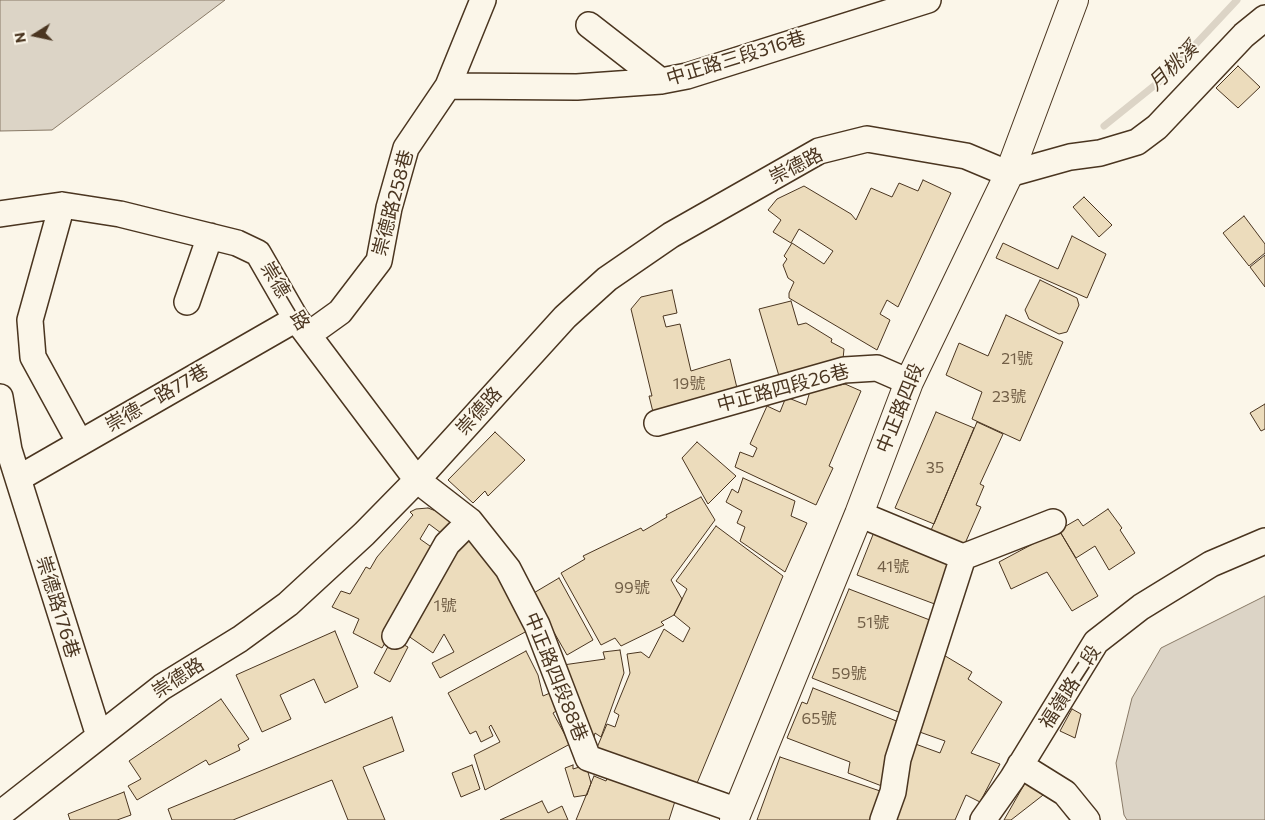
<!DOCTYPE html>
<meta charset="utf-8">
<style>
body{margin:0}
#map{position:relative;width:1265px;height:820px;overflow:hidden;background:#fbf6e9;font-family:Commissioner,sans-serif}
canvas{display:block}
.north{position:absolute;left:10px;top:10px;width:50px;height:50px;-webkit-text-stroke:4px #fbf6e9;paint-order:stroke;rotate:260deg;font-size:14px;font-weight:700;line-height:20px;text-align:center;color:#4a3520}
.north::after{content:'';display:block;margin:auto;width:18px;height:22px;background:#4a3520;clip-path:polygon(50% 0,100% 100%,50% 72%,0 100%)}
</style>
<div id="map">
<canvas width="1265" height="820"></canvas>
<div class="north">N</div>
</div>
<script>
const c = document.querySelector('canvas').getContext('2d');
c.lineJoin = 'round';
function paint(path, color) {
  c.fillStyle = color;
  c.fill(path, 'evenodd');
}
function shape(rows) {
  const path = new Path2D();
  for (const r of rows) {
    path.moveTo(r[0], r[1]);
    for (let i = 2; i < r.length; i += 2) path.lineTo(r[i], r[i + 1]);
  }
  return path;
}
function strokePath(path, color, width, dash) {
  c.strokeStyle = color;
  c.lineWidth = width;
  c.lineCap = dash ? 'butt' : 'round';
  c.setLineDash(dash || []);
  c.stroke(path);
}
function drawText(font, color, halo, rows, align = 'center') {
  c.font = font + ' Commissioner,"Noto Sans TC",sans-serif';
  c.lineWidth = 4;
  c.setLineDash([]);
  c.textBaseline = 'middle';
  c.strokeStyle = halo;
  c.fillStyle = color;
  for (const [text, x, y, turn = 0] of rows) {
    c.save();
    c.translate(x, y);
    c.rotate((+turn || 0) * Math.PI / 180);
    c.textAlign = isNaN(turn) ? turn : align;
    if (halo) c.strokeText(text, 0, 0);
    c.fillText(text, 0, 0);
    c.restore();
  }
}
const water = shape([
 [0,0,225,0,52,130,0,131,0,0],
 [1265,596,1265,820,1127,820,1124,815,1116,763,1132,698,1161,648,1265,596]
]);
const stream = shape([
 [1104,126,1165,77,1237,0]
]);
const building = shape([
 [1238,66,1260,87,1238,108,1216,88,1238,66],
 [923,180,951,193,898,307,887,300,880,314,890,320,877,350,789,298,789,293,794,282,788,278,783,265,787,259,784,256,792,243,824,264,833,251,799,229,791,243,773,232,781,220,768,210,777,199,804,186,851,214,856,220,871,188,892,197,899,183,918,191,923,180],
 [1084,197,1112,225,1099,237,1073,207,1084,197],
 [1244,216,1265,244,1265,253,1249,266,1223,233,1244,216],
 [1072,236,1106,254,1087,298,996,258,1003,243,1058,269,1072,236],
 [1265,255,1265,287,1250,267,1265,255],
 [1040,280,1077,298,1079,305,1067,332,1059,334,1029,319,1025,310,1040,280],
 [672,290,677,313,663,316,666,327,680,324,691,371,730,359,737,388,653,412,649,396,652,396,631,309,641,297,672,290],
 [791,301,798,325,806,323,832,339,831,342,844,349,843,359,779,376,759,309,791,301],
 [1006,315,1063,342,1020,441,972,419,982,392,946,375,959,343,988,356,1006,315],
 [845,384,861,391,829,466,833,468,816,505,735,467,740,452,753,457,757,448,750,444,767,406,780,412,786,397,806,405,810,391,845,384],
 [1265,404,1265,429,1261,431,1250,413,1265,404],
 [936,412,974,428,934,524,895,508,936,412],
 [977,422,1003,434,980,484,984,486,976,505,981,507,963,548,929,535,977,422],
 [495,432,525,460,488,496,485,491,473,503,448,480,495,432],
 [697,442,736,476,708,504,682,458,697,442],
 [743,478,795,501,791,516,807,523,785,572,740,541,745,527,737,523,742,511,726,502,732,489,738,493,743,478],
 [701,497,715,520,671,580,682,599,674,615,661,622,664,625,621,646,615,638,601,645,561,573,585,559,583,556,641,528,643,531,667,517,666,515,701,497],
 [428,508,444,514,456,523,445,536,429,524,420,539,437,551,382,648,353,633,359,619,332,607,341,591,350,594,366,567,370,569,377,557,413,515,410,512,416,509,428,508],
 [1108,509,1122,528,1120,530,1135,553,1109,570,1095,546,1076,558,1059,530,1078,519,1083,526,1108,509],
 [716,526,783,576,695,788,596,750,607,724,615,727,619,715,614,712,630,673,627,654,641,652,649,658,664,629,683,642,690,628,674,615,687,589,676,581,716,526],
 [876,527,957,561,940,606,857,575,876,527],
 [1059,530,1098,596,1072,611,1047,572,1011,589,999,562,1059,530],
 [470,534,481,547,515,603,527,631,440,678,432,663,454,652,444,634,433,653,401,631,457,544,470,534],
 [559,578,593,640,567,655,532,594,559,578],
 [849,589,935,622,906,715,812,678,849,589],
 [335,631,358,687,325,703,314,679,280,695,291,719,262,732,236,675,335,631],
 [392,639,408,647,390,682,374,673,392,639],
 [620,650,624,673,601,737,595,733,592,745,563,665,605,659,603,652,620,650],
 [526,651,538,675,543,696,550,693,558,710,553,713,570,744,485,790,474,755,500,742,491,725,489,727,493,736,481,742,476,731,470,734,448,693,526,651],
 [937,651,972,672,968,679,1002,702,971,753,1000,764,980,802,966,795,955,820,887,820,910,742,940,753,945,741,914,730,937,651],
 [813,688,904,724,887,788,848,773,850,762,787,738,802,702,807,704,813,688],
 [221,699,249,739,238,745,240,750,209,765,206,760,137,800,128,786,141,779,129,761,221,699],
 [1072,709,1081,714,1075,738,1060,731,1072,709],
 [392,717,404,751,363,767,385,820,348,820,332,780,233,820,172,820,168,809,392,717],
 [780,757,886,793,877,820,757,820,780,757],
 [472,765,480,789,461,797,452,773,472,765],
 [573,765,573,769,586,765,591,783,587,795,574,797,565,768,573,765],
 [594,776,606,781,608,776,676,798,669,820,576,820,594,776],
 [1025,783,1047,792,1011,820,1004,820,1025,783],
 [124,792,131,815,117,820,70,820,68,814,124,792],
 [542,801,548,813,562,806,568,820,500,820,542,801]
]);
const minor = shape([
 [589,25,661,81],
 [448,86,577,87,661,81,687,76,928,0],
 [62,205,30,320,33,357,80,443],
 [0,214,62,205,120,214,237,243,258,253,296,319,417,480,470,521,508,569,537,625,588,758,738,811],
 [187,302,210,236],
 [308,335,340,312,379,261,389,208,406,148,448,86,483,0],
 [0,397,9,450,99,736],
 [657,423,844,370,877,368,909,382],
 [19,478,296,319],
 [859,514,963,557,1053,522],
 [395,636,447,544,470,521],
 [1020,765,1065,793,1087,820],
 [0,814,162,687,240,639,288,604,364,534,417,480,565,317,607,279,671,235,819,151,867,139,966,156,1009,174,1070,157,1100,153,1137,142,1157,127,1244,35,1265,18],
 [883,820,893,792,898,759,963,557],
 [983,820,1012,779,1096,642,1141,607,1211,564,1265,541]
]);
const major = shape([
 [734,820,859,514,909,382,1009,174,1074,0]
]);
const numberNames = [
 ["21號",1017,359],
 ["19號",689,384],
 ["23號",1009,397],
 ["35",935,468],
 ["41號",893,567],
 ["99號",632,588],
 ["1號",445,606],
 ["51號",873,623],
 ["59號",849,674],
 ["65號",819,719]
];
const streetNames = [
 ["中正路三段316巷",736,58,-17],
 ["崇德路",796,166,-27],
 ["崇德路258巷",393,203,-75],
 ["崇德一路",285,296,59],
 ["中正路四段26巷",783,388,-15],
 ["崇德一路77巷",157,398,-30],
 ["中正路四段",900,408,-68],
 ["崇德路",479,411,-48],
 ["崇德路176巷",58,607,73],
 ["中正路四段88巷",556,677,68],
 ["崇德路",178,678,-33],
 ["福嶺路二段",1070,687,-57]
];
const waterNames = [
 ["月桃溪",1173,66,-44]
];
paint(water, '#dcd4c6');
strokePath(water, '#887966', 1);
strokePath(stream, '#dcd4c6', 7);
paint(building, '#ecdcbc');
strokePath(building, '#4a3520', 1);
strokePath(minor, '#4a3520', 28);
strokePath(major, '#4a3520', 30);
strokePath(minor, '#fbf6e9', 25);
strokePath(major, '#fbf6e9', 28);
drawText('16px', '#725f47', null, numberNames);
drawText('19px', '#4a3520', '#fbf6e9', streetNames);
drawText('italic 20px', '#4a3520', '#fbf6e9', waterNames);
</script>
